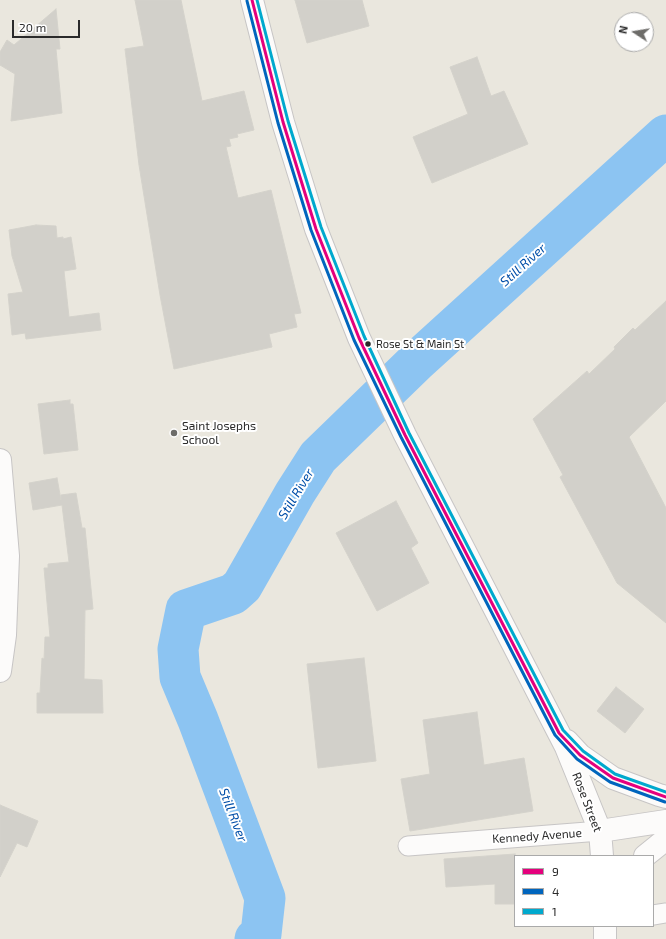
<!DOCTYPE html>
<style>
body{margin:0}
#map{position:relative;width:666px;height:939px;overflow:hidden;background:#eae7de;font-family:"Exo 2",sans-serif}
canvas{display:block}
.legend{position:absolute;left:514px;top:855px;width:140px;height:72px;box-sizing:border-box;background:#fff;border:1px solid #aaa;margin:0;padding:5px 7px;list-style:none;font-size:12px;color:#2a2a2a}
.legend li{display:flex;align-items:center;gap:8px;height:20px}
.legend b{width:20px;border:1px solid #aaa}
.north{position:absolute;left:614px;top:12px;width:40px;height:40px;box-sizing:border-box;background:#fff;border:1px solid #aaa;border-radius:50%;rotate:282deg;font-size:11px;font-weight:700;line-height:16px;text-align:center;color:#2a2a2a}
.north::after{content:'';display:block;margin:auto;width:14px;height:18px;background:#6d6c69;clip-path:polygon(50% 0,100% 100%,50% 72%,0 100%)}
.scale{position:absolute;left:12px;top:20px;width:68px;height:18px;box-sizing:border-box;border:2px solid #2a2a2a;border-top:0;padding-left:5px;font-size:12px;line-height:14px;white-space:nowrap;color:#2a2a2a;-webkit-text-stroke:3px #fff;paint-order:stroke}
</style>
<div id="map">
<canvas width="666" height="939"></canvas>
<ul class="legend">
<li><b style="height:5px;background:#e5007d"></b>9</li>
<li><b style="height:5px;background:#0065bd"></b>4</li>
<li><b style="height:5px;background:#00a9ce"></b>1</li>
</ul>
<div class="north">N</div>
<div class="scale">20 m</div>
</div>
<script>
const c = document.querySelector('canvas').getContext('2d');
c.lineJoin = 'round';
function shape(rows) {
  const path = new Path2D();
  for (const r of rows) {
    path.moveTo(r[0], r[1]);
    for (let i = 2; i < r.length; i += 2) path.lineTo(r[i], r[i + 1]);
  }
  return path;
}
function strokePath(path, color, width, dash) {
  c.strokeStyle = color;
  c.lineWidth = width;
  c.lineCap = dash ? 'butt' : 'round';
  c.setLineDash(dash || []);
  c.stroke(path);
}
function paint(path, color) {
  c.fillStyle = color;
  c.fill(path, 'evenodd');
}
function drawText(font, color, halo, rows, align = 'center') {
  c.font = font + ' "Exo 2",sans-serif';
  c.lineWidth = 4;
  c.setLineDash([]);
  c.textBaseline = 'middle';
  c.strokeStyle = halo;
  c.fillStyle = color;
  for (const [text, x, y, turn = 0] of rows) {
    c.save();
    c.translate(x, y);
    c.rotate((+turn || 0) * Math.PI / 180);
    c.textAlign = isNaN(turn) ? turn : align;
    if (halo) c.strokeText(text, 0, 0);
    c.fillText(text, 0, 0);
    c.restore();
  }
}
const river = shape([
 [255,939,261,934,265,898,198,720,180,677,178,649,186,610,233,594,242,586,295,493,318,457,417,361,666,135]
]);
const building = shape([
 [135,0,181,0,202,101,244,91,254,130,237,134,238,137,229,139,231,146,226,147,238,198,271,190,301,313,294,314,297,327,269,334,272,347,174,369,160,295,139,165,125,49,144,46,135,0],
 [295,0,362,0,369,26,307,43,295,0],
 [56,9,60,49,56,49,62,113,11,121,15,74,0,65,0,52,7,40,14,45,56,9],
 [477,57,491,96,504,91,528,144,432,183,413,137,468,114,450,67,477,57],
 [36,225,56,226,57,238,63,237,63,239,71,237,76,269,64,271,69,317,99,313,101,330,26,339,25,333,12,335,8,294,23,292,12,256,9,230,36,225],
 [666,301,666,401,629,437,666,508,666,623,617,583,560,477,563,475,533,419,587,371,589,374,615,349,614,347,633,328,635,330,666,301],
 [70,400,70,404,73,404,78,450,44,454,38,404,70,400],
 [57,478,61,500,61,495,76,493,82,528,85,528,93,609,85,610,84,679,102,680,103,713,37,713,37,693,40,693,42,658,44,659,45,637,50,637,44,568,48,568,48,564,69,562,62,505,33,510,29,483,57,478],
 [396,501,418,543,411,548,429,583,377,611,336,533,396,501],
 [364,658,376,761,318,768,307,664,364,658],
 [616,687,644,709,625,733,597,711,616,687],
 [477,712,484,765,524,758,533,811,410,831,401,779,430,774,423,720,477,712],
 [0,805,38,821,27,847,17,843,0,877,0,805],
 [515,854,515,904,495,904,495,884,446,887,444,859,515,854]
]);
const street = shape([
 [408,846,600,831],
 [653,915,666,913]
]);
const secondary = shape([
 [252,0,283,122,316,229,359,338,405,435,566,747,600,831,602,856],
 [0,460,8,556,5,635,0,671],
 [567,741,580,755,613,778,659,795,666,797],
 [600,831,666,821],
 [645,856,666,839],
 [605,926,605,939]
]);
const bus1 = shape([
 [252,0,283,122,316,229,359,338,405,435,559,733,580,755,613,778,666,797]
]);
const bus2 = shape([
 [247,1,278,123,311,230,354,340,401,437,555,735,577,759,610,782,665,802]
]);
const bus3 = shape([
 [257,0,288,121,321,227,364,336,409,433,563,730,583,751,615,774,666,792]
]);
const markers = [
 [368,344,3.5,"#2a2a2a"],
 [174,433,4,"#6d6c69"]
];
const busNames = [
 ["Rose St & Main St",376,344]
];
const poiNames = [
 ["Saint Josephs",182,426],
 ["School",182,440]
];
const streetNames = [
 ["Rose Street",587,802,69],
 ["Kennedy Avenue",537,836,-4]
];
const waterNames = [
 ["Still River",523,265,-42],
 ["Still River",296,494,-59],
 ["Still River",233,815,69]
];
strokePath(river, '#8cc4f2', 41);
paint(building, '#d2d0ca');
strokePath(building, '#d4d2cb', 1);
strokePath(street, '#c7c5c5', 21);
strokePath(secondary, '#c7c5c5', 24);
strokePath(street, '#fcfbfa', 19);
strokePath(secondary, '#fcfbfa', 22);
strokePath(bus1, '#e5007d', 3);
strokePath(bus2, '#0065bd', 3);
strokePath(bus3, '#00a9ce', 3);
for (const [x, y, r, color] of markers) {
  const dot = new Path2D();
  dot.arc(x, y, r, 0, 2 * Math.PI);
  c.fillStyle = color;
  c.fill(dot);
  strokePath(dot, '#fff', 1.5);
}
drawText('11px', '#2a2a2a', '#fff', busNames, 'left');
drawText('12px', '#2a2a2a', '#fff', poiNames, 'left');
drawText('12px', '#2a2a2a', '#fff', streetNames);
drawText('italic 13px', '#004ea8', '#fff', waterNames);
</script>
